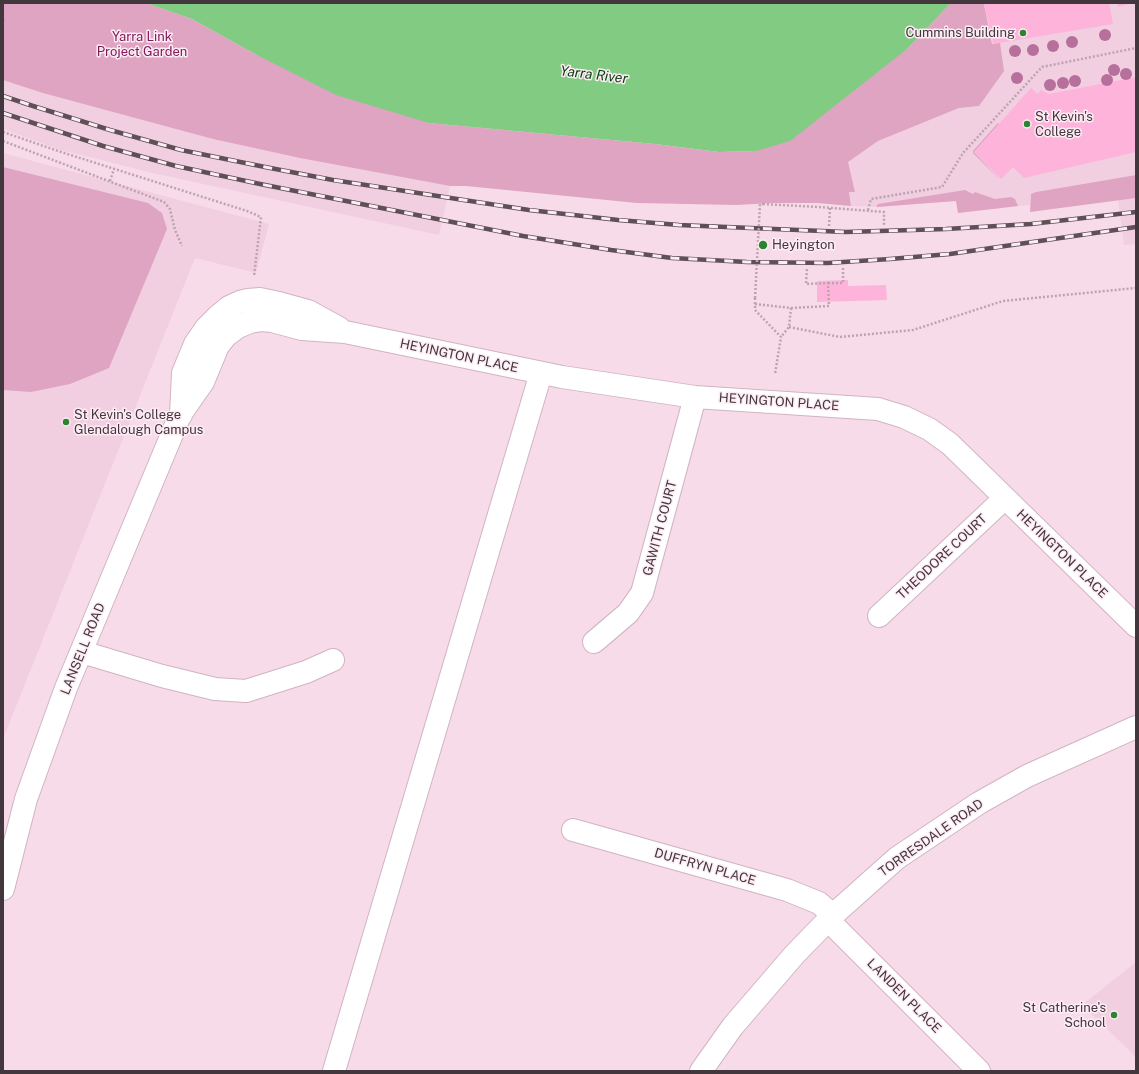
<!DOCTYPE html>
<style>
body{margin:0}
#map{position:relative;width:1139px;height:1074px;overflow:hidden;background:#f8dbe9;font-family:"Public Sans",sans-serif}
canvas{display:block}
.frame{position:absolute;inset:0;border:4px solid #42373c;pointer-events:none}
</style>
<div id="map">
<canvas width="1139" height="1074"></canvas>
<div class="frame"></div>
</div>
<script>
const c = document.querySelector('canvas').getContext('2d');
c.lineJoin = 'round';
function paint(path, color) {
  c.fillStyle = color;
  c.fill(path, 'evenodd');
}
function shape(rows) {
  const path = new Path2D();
  for (const r of rows) {
    path.moveTo(r[0], r[1]);
    for (let i = 2; i < r.length; i += 2) path.lineTo(r[i], r[i + 1]);
  }
  return path;
}
function strokePath(path, color, width, dash) {
  c.strokeStyle = color;
  c.lineWidth = width;
  c.lineCap = dash ? 'butt' : 'round';
  c.setLineDash(dash || []);
  c.stroke(path);
}
function drawText(font, color, halo, rows, align = 'center') {
  c.font = font + ' "Public Sans",sans-serif';
  c.lineWidth = 3;
  c.setLineDash([]);
  c.textBaseline = 'middle';
  c.strokeStyle = halo;
  c.fillStyle = color;
  for (const [text, x, y, turn = 0] of rows) {
    c.save();
    c.translate(x, y);
    c.rotate((+turn || 0) * Math.PI / 180);
    c.textAlign = isNaN(turn) ? turn : align;
    if (halo) c.strokeText(text, 0, 0);
    c.fillText(text, 0, 0);
    c.restore();
  }
}
const built = shape([
 [989,3,1136,3,1136,175,1036,192,1031,194,1030,205,958,213,956,201,880,207,851,206,849,192,855,192,847,162,878,141,959,108,979,106,1000,43,993,44,984,4],
 [3,79,213,139,300,158,450,186,439,235,157,174,57,149,3,129],
 [3,153,269,224,256,273,195,258,3,739],
 [1136,198,1136,244,1124,245,1118,200],
 [1136,962,1136,1057,1082,1005]
]);
const green = shape([
 [3,3,146,3,192,19,255,54,429,123,655,144,719,152,756,151,907,49,951,3,989,3,984,4,992,44,1000,43,1004,71,979,106,959,108,878,141,848,162,855,192,849,192,851,206,817,203,772,203,736,205,637,203,466,186,450,186,300,158,213,139,43,93,3,80],
 [998,123,999,124,974,152,1000,180,973,153,973,151],
 [3,167,148,203,162,213,167,229,109,368,70,384,31,392,3,390],
 [1136,175,1136,198,1030,212,1031,194,1036,192],
 [965,190,973,194,975,192,995,199,1011,197,1015,199,1018,206,958,213,956,201,876,207,878,204]
]);
const water = shape([
 [146,3,951,3,907,49,790,141,756,151,719,152,655,144,429,123,336,95,255,54,192,19]
]);
const building = shape([
 [989,3,1109,3,1113,24,993,44,984,4],
 [1117,3,1129,3,1129,4,1118,7],
 [1136,77,1136,152,1024,178,1013,167,1001,179,974,152,1031,88,1038,94,1041,90,1049,94],
 [848,280,848,286,886,285,887,300,817,302,817,281]
]);
const path = shape([
 [3,20,6,20],
 [3,132,58,151,247,211,261,217,254,276],
 [3,141,164,202,170,209,175,230,182,246],
 [110,181,114,169],
 [763,204,819,207,884,212,884,226],
 [868,210,871,199,942,187,963,153,1042,67,1136,48],
 [829,226,830,208],
 [828,283,843,283,843,267],
 [755,298,755,310,781,337,775,374],
 [755,304,791,308,789,327,781,337],
 [791,308,829,306,828,283,806,284,807,268],
 [789,327,840,337,913,330,1003,301,1136,288]
]);
const minor = shape([
 [181,415,183,373,195,344,206,328,218,316,229,307,240,302,248,300,260,299,279,303,308,311,339,328],
 [879,616,1005,498],
 [594,642,628,613,642,593,695,397],
 [82,652,162,676,215,689,246,691,306,672,333,660],
 [573,830,787,890,819,903,833,915],
 [3,889,26,799,66,688,180,415,203,382,218,346,226,336,238,327,250,322,262,320,272,321,302,329,345,332,562,377,695,397,878,409,904,417,929,429,950,444,1136,626],
 [828,920,979,1071],
 [334,1071,541,373],
 [701,1071,733,1026,795,954,833,915,897,858,979,803,1027,776,1136,727]
]);
const rail = shape([
 [3,96,33,106,110,130,181,150,265,167,333,180,529,210,618,220,679,225,846,232,946,229,1031,224,1136,212],
 [3,113,103,146,176,166,260,184,523,236,611,250,672,258,747,262,828,263,890,259,950,254,1136,227]
]);
const pathBridge = shape([
 [755,298,760,204,763,204]
]);
const trees = [
 [1105,35],
 [1072,42],
 [1053,46],
 [1033,50],
 [1015,51],
 [1114,70],
 [1126,74],
 [1017,78],
 [1107,80],
 [1075,81],
 [1063,83],
 [1050,85]
];
const markers = [
 [1023,33,4,"#2c8433"],
 [1027,124,4,"#2c8433"],
 [763,245,5,"#2c8433"],
 [66,422,4,"#2c8433"],
 [1114,1015,4,"#2c8433"]
];
const poiNames = [
 ["Cummins Building",1015,33,"right"],
 ["St Kevin's",1035,117],
 ["College",1035,132],
 ["Heyington",772,245],
 ["St Kevin's College",74,415],
 ["Glendalough Campus",74,430],
 ["St Catherine's",1106,1008,"right"],
 ["School",1106,1023,"right"]
];
const parkNames = [
 ["Yarra Link",142,37],
 ["Project Garden",142,52]
];
const streetNames = [
 ["HEYINGTON PLACE",459,356,12],
 ["HEYINGTON PLACE",779,402,4],
 ["GAWITH COURT",660,528,-75],
 ["HEYINGTON PLACE",1062,554,44],
 ["THEODORE COURT",942,557,-43],
 ["LANSELL ROAD",83,649,-68],
 ["TORRESDALE ROAD",931,838,-35],
 ["DUFFRYN PLACE",705,867,16],
 ["LANDEN PLACE",904,996,45]
];
const waterNames = [
 ["Yarra River",594,75,7]
];
paint(built, '#f2cee1');
paint(green, '#dea4c2');
paint(water, '#82cb83');
paint(building, '#feb3db');
strokePath(minor, '#d0b4c2', 24);
strokePath(path, '#bba4af', 2.5, [2, 2]);
strokePath(minor, '#fff', 22);
strokePath(rail, '#5e5056', 4.5);
strokePath(rail, '#feecf5', 3, [9]);
strokePath(pathBridge, '#bba4af', 2.5, [2, 2]);
c.fillStyle = '#b7709c';
for (const [x, y] of trees) {
  c.beginPath();
  c.arc(x, y, 6, 0, 2 * Math.PI);
  c.fill();
}
for (const [x, y, r, color] of markers) {
  const dot = new Path2D();
  dot.arc(x, y, r, 0, 2 * Math.PI);
  c.fillStyle = color;
  c.fill(dot);
  strokePath(dot, '#feecf5', 1.5);
}
drawText('13px', '#42373c', '#feecf5', poiNames, 'left');
drawText('13px', '#82195d', '#feecf5', parkNames);
drawText('13px', '#42373c', '#feecf5', streetNames);
drawText('italic 14px', '#043a0b', '#feecf5', waterNames);
</script>
